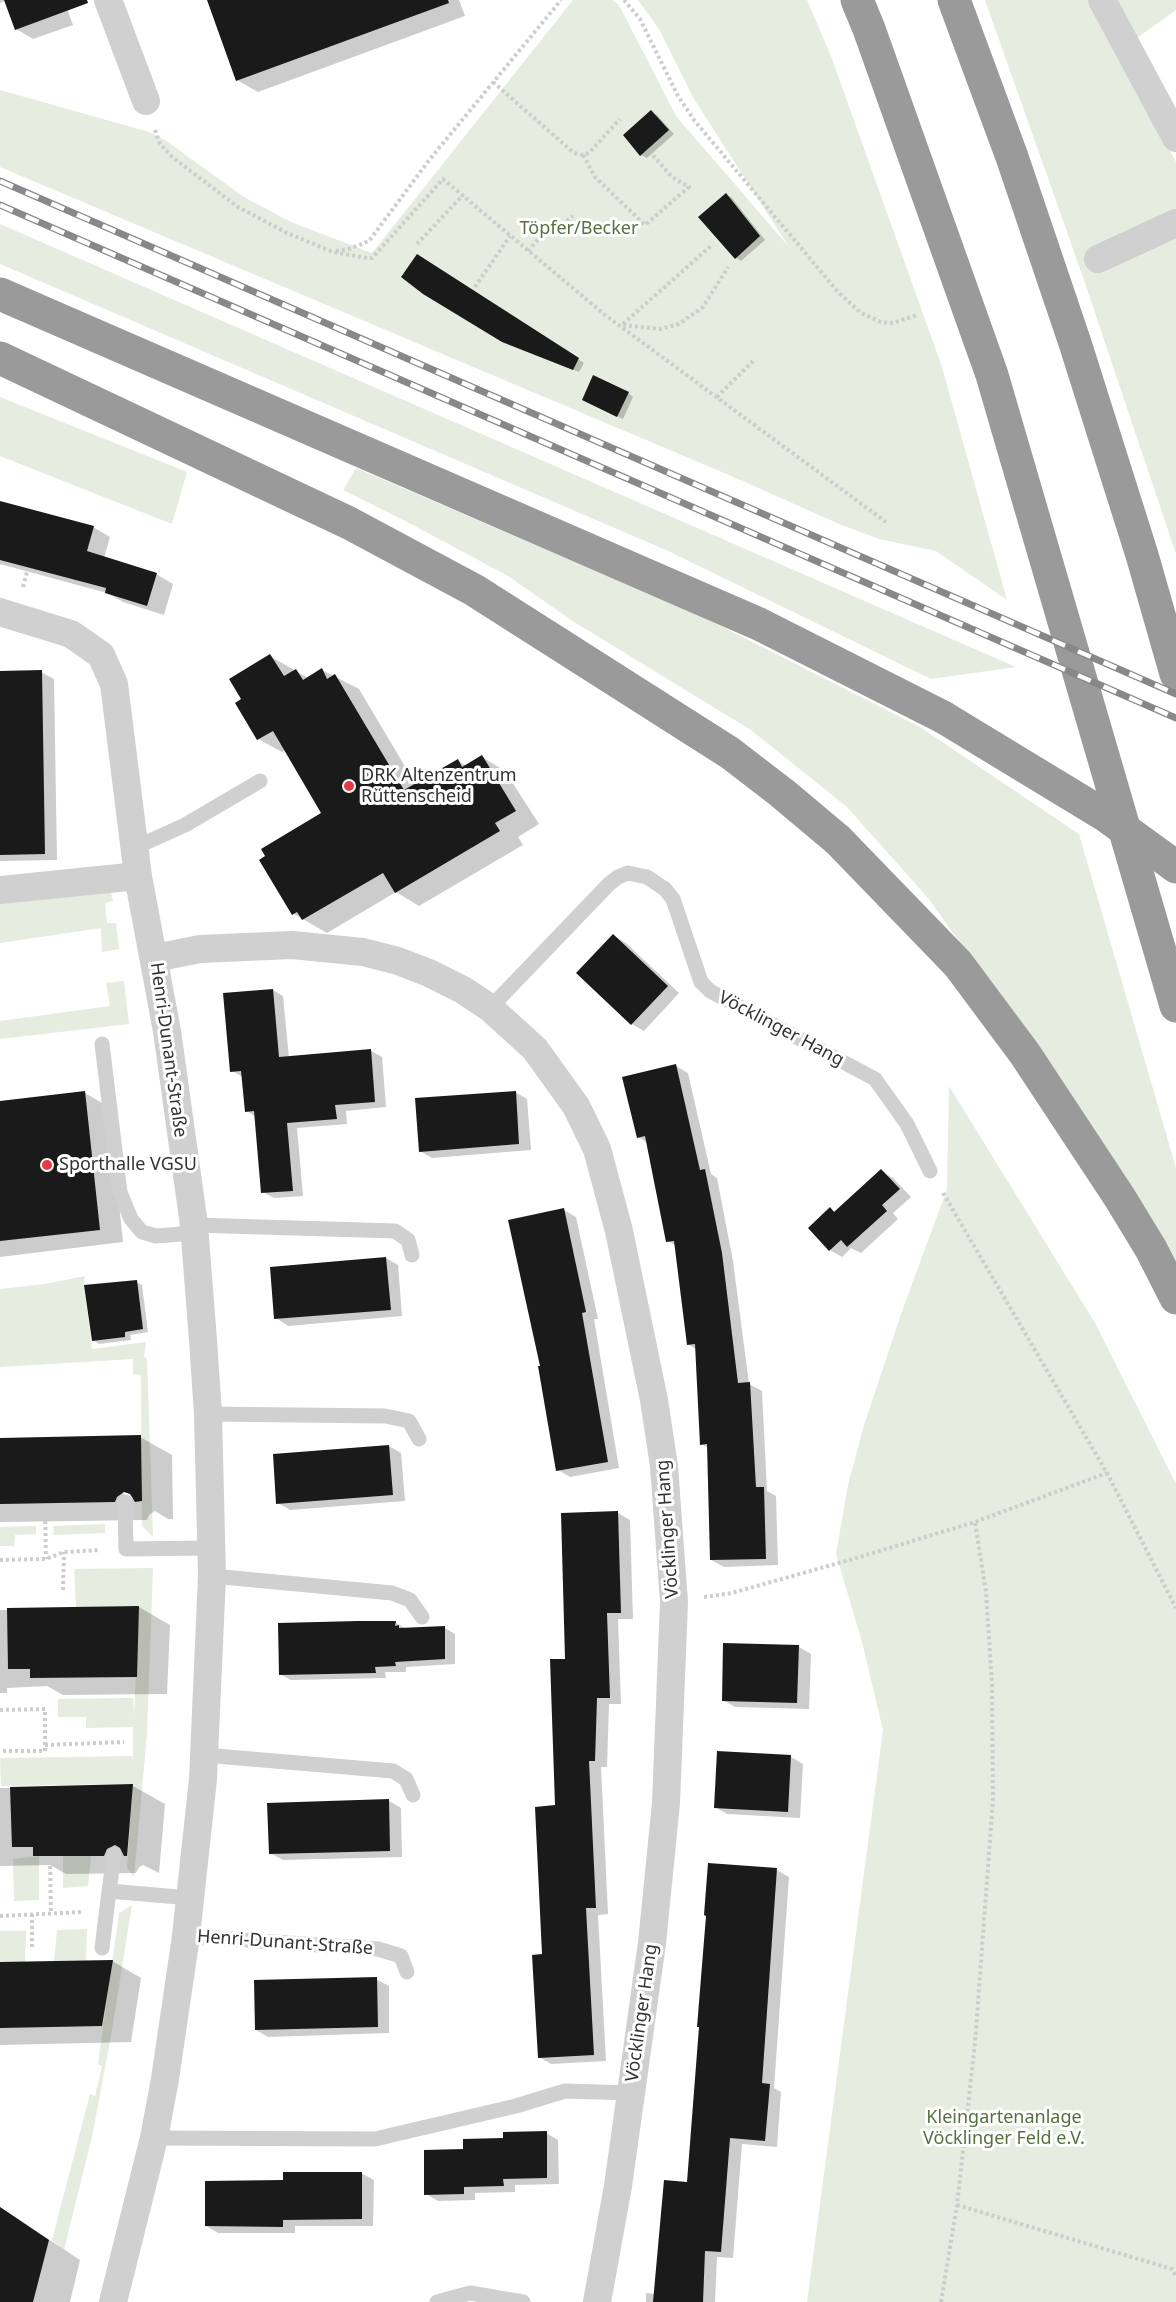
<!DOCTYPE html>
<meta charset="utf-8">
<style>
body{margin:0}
canvas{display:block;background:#fff}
</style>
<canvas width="1176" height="2302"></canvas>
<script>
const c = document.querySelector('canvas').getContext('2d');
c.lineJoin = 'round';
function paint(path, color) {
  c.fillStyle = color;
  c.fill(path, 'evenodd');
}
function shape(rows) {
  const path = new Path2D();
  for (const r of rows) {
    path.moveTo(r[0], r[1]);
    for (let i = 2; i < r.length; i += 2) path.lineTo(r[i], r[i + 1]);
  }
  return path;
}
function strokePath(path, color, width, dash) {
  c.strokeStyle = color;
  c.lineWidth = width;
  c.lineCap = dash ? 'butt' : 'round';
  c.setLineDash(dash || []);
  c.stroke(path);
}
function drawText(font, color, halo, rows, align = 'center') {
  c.font = font + ' "Noto Sans",sans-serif';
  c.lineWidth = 6;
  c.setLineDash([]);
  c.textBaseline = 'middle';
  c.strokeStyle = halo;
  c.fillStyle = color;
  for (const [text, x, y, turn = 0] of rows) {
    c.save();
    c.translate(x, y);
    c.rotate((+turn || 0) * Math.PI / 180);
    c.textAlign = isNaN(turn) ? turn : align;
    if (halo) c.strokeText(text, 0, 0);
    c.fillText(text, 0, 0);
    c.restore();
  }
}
const green = shape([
 [573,0,612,0,619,5,676,116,789,247,694,99,659,29,638,0,807,0,831,56,942,367,1007,600,936,551,879,539,839,524,736,478,0,167,0,90,149,132,165,140,244,197,291,222,372,253],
 [985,0,1091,0,1176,162,1176,554,1084,280],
 [1115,0,1176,0,1176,10,1134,40],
 [0,224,1016,667,931,679,666,550,0,264],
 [0,397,187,472,172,524,0,456],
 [356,468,701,616,920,727,1079,834,1176,1168,1176,1279,1049,1066,928,898,847,807,751,730,574,622,508,576,411,524,343,490],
 [110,888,113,901,105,903,107,923,116,923,119,949,102,952,101,928,0,943,0,903],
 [124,981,129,1024,0,1039,0,1021,110,1006,106,983],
 [949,1086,1095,1323,1176,1484,1176,2302,807,2302,883,1730,862,1642,836,1554,848,1485,864,1425,901,1314,947,1189],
 [85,1276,84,1285,92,1349,146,1342,144,1357,147,1358,153,1537,142,1526,141,1375,133,1374,133,1359,0,1367,0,1289,45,1284],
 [105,1524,105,1533,54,1535,53,1526],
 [36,1526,36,1534,15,1535,14,1546,0,1546,0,1527],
 [153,1568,147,1734,134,1877,127,1868,133,1784,1,1786,0,1758,132,1756,133,1760,133,1727,86,1728,86,1717,58,1717,58,1699,133,1698,134,1716,139,1606,76,1607,74,1569],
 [39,1856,39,1900,14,1901,13,1859],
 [63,1856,91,1856,88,1886,63,1888],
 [132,1905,111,2036,92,2137,64,2250,52,2240,90,2094,95,2096,102,2066,98,2064,119,1913],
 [87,1929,86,1961,54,1962,57,1930],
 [0,1931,26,1931,25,1962,0,1962]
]);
const shadow = shape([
 [0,0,64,0,73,25,33,39,16,29,5,1,0,3],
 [209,0,459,0,465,16,258,92,237,80],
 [651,112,657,115,674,134,647,158,641,155,625,135],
 [726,194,732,198,765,240,741,261,736,258],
 [423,259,584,363,579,372,510,345],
 [628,393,633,397,623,419,589,403],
 [0,503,93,527,110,537,104,558,156,574,173,584,164,615,123,602,107,593,0,564],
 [270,656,308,678,322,670,359,689,416,785,458,761,467,766,482,757,505,771,539,824,518,837,523,845,419,906,396,892,327,933,294,914,323,813,286,750,282,752,258,739,243,700],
 [0,672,41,672,54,679,57,860,0,861],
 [614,936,626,943,679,993,644,1031,632,1024],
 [273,990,283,996,289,1058,371,1051,382,1057,386,1107,346,1111,347,1124,297,1128,303,1196,274,1198,263,1192,256,1117,247,1111,243,1077,232,1071],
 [676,1066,688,1073,711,1174,717,1178,733,1261,749,1384,762,1391,767,1491,776,1496,778,1565,724,1567,711,1560,708,1448,702,1444,697,1350,688,1344,676,1246,668,1241,648,1143,638,1137],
 [515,1092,527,1099,531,1150,432,1158,420,1151],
 [85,1093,109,1107,123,1242,0,1257,0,1103],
 [881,1171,893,1178,911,1197,893,1213,898,1219,861,1253,851,1248,842,1257,830,1250,830,1209,836,1212],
 [564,1210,576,1217,598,1319,594,1319,619,1468,570,1477,558,1470,542,1367],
 [386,1258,398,1265,402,1316,288,1326,276,1318],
 [136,1282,142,1285,148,1332,130,1335,131,1340,99,1344,93,1340],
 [140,1437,172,1455,173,1519,168,1519,155,1511,149,1515,147,1520,0,1522,0,1440],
 [118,1487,133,1496,133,1499,117,1490],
 [389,1446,401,1453,405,1501,290,1510,278,1503],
 [618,1513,630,1520,633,1619,618,1619,621,1704,609,1704,607,1767,601,1767,608,1914,598,1915,606,2061,551,2064,539,2057,544,1956,557,1807,567,1660],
 [139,1607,170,1625,167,1694,63,1695,47,1686,7,1688,7,1693,0,1693,0,1610],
 [395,1622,406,1629,445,1628,455,1634,455,1664,406,1667,406,1672,385,1672,386,1678,291,1680,280,1674],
 [799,1647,811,1654,809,1709,735,1707,723,1700],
 [791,1757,803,1764,800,1818,727,1814,715,1807],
 [133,1786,165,1804,159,1873,143,1865,139,1867,136,1873,66,1874,50,1865,0,1866,0,1788],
 [389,1801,401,1808,402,1857,283,1860,270,1853],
 [777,1870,789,1877,774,2088,781,2092,777,2147,742,2144,733,2258,717,2257,715,2302,646,2302,646,2293,655,2294,689,2183],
 [112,1961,141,1978,131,2042,0,2045,0,1963],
 [376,1979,389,1986,389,2033,268,2037,256,2030],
 [546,2133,558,2140,559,2184,515,2185,515,2192,475,2193,475,2200,438,2201,426,2194,464,2150,504,2140],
 [361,2173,374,2180,373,2226,295,2226,295,2233,218,2233,206,2226,285,2182],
 [0,2207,80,2260,70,2302,0,2302]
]);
const building = shape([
 [4,0,87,0,88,3,15,30],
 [207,0,448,0,449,3,236,81],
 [651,110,669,130,640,156,623,135],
 [726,193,760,236,735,259,698,217],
 [417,254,579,358,573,370,502,342,423,294,401,277],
 [593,375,629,392,617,417,582,400],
 [0,501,94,526,87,551,157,573,147,606,105,593,106,588,0,560],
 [270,654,284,676,296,669,303,680,322,668,327,679,335,674,404,790,458,759,462,767,482,755,516,811,495,823,500,831,395,893,383,873,302,920,297,912,292,915,259,860,265,856,261,849,321,813,273,731,257,740,235,703,241,699,229,679],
 [42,670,45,854,0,855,0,671],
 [613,934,668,986,631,1025,576,973],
 [273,989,279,1057,371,1049,375,1102,335,1105,337,1119,287,1123,293,1191,261,1193,254,1111,245,1112,241,1071,230,1072,223,993],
 [676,1064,700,1170,705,1169,722,1253,738,1383,750,1382,756,1487,764,1487,766,1559,710,1560,707,1444,700,1445,695,1344,687,1345,674,1241,666,1242,645,1136,637,1138,622,1077],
 [85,1091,100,1230,0,1241,0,1101],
 [516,1091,519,1144,419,1152,415,1098],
 [881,1169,900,1189,882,1205,887,1211,847,1247,841,1240,829,1251,808,1228,830,1207,834,1212],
 [564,1208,586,1312,582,1313,608,1462,556,1471,538,1366,540,1366,508,1220],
 [386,1257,391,1310,274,1319,270,1267],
 [137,1280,143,1329,125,1332,125,1337,92,1341,84,1285],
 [141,1435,142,1501,135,1502,130,1494,124,1492,117,1497,115,1502,0,1504,0,1438],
 [389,1445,393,1495,276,1504,273,1454],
 [618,1511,621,1613,607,1613,610,1698,597,1698,595,1761,589,1761,596,1908,586,1908,594,2055,538,2058,532,1955,542,1954,535,1807,555,1805,550,1659,565,1659,561,1513],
 [139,1606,137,1677,30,1678,30,1669,8,1669,7,1608],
 [358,1621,396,1621,395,1626,399,1625,399,1628,445,1626,445,1659,395,1662,396,1666,375,1667,376,1673,279,1675,278,1623],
 [723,1643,799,1645,797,1703,722,1701],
 [717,1751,791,1755,788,1812,714,1808],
 [133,1784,127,1856,124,1856,120,1848,115,1845,107,1849,104,1856,33,1856,33,1847,12,1847,10,1787],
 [389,1799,390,1851,269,1854,267,1803],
 [708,1863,777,1868,762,2083,770,2084,765,2141,730,2138,721,2252,705,2251,703,2302,653,2302,664,2180,687,2182,699,2027,697,2027,706,1916,704,1915],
 [113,1960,102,2026,0,2028,0,1962],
 [377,1977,378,2027,255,2030,254,1980],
 [547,2131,547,2178,503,2179,504,2186,464,2187,464,2194,424,2195,424,2150,463,2149,463,2139,503,2138,503,2132],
 [283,2172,362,2172,362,2219,283,2220,283,2227,205,2226,205,2181,283,2180],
 [0,2207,49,2240,33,2302,0,2302]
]);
const path = shape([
 [624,0,640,19,678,96,694,120,838,292,861,313,881,322,893,323,917,315],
 [493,82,574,153,583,155,589,153,620,119],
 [155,130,160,144,172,157,238,207,287,233,333,252,367,258,372,258,443,179,605,315,886,522],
 [583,155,595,177,645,225,689,187,672,177,651,153],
 [417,244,463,195],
 [336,251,349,249,369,241,430,159,561,0],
 [528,251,553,222,562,225,573,216],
 [475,287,510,236],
 [623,324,713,244],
 [623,325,660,329,679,324,703,307,728,267],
 [717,397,753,361],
 [23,587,28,568],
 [943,1193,1107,1473,1176,1608],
 [45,1509,46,1559],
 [0,1560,46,1559,64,1552,100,1550],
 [63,1590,64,1552],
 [704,1597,732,1593,853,1559,975,1522,1107,1473],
 [0,1710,45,1709,45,1751,0,1751],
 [45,1745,124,1742],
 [50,1860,51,1914],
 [32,1914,32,1949],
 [0,1916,82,1912],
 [957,2205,1172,2269,1176,2276],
 [941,2302,957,2205,975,2043,993,1799,992,1684,986,1592,975,1522]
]);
const service = shape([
 [134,848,185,825,260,781],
 [490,1008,609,884,618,877,628,873,647,877,665,889,673,899,701,982,710,991,875,1079,907,1124,930,1171],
 [102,1044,120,1192,131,1219,142,1232,156,1236,194,1233],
 [194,1225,395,1231,408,1240,412,1255],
 [208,1414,385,1416,409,1421,419,1439],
 [125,1502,126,1549,212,1548],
 [212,1576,392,1593,410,1600,422,1617],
 [204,1755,393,1771,406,1779,413,1795],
 [114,1855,109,1891,190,1898],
 [186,1936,378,1949,401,1956,407,1972],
 [102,1948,109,1891],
 [154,2138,375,2139,516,2106,565,2091,631,2093],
 [437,2302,470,2293,523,2302]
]);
const minor = shape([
 [108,0,146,101],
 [1102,0,1176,138],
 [1098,259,1176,223],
 [0,612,71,634,101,655,114,684,138,876,167,1031,194,1225,203,1340,208,1414,212,1576,203,1779,186,1936,165,2079,154,2138,113,2302],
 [0,890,138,876],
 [155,958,200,949,292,945,363,952,398,961,429,973,463,990,490,1008,535,1049,576,1106,597,1149,619,1231,654,1400,664,1466,674,1602,666,1803,652,1943,618,2186,597,2302]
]);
const motorway = shape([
 [857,0,869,29,992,375,1176,1006],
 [954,0,1012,157,1075,343,1142,555,1176,674],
 [0,294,759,624,943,717],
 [0,358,349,523,474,590,730,753,782,793,838,840,958,964,1025,1054,1120,1198,1151,1249,1176,1298]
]);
const rail = shape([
 [0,181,1176,694],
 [0,205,1176,718]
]);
const motorwayBridge = shape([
 [943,717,1106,816,1176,867]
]);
const markers = [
 [349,786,6,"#e63946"],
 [47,1165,6,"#e63946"]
];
const parkNames = [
 ["Töpfer/Becker",579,229],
 ["Kleingartenanlage",1004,2118],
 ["Vöcklinger Feld e.V.",1004,2139]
];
const poiNames = [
 ["DRK Altenzentrum",361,776],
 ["Rüttenscheid",361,797],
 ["Sporthalle VGSU",59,1165]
];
const streetNames = [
 ["Vöcklinger Hang",781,1029,28],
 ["Henri-Dunant-Straße",168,1050,82],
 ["Vöcklinger Hang",668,1529,-94],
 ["Henri-Dunant-Straße",285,1943,4],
 ["Vöcklinger Hang",642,2013,-82]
];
paint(green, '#e6ecdf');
paint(shadow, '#0003');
paint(building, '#1a1a1a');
strokePath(path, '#cdcdcd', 4, [3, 3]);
strokePath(service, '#d0d0d0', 15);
strokePath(minor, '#d0d0d0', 28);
strokePath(motorway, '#9a9a9a', 33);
strokePath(rail, '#888', 7);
strokePath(rail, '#fff', 4.5, [14]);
strokePath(motorwayBridge, '#9a9a9a', 33);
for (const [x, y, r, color] of markers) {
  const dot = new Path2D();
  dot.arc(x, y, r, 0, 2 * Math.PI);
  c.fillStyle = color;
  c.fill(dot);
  strokePath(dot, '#fff', 2);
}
drawText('18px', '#56703f', '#fff', parkNames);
drawText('18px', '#333', '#fff', poiNames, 'left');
drawText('18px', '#333', '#fff', streetNames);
</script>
